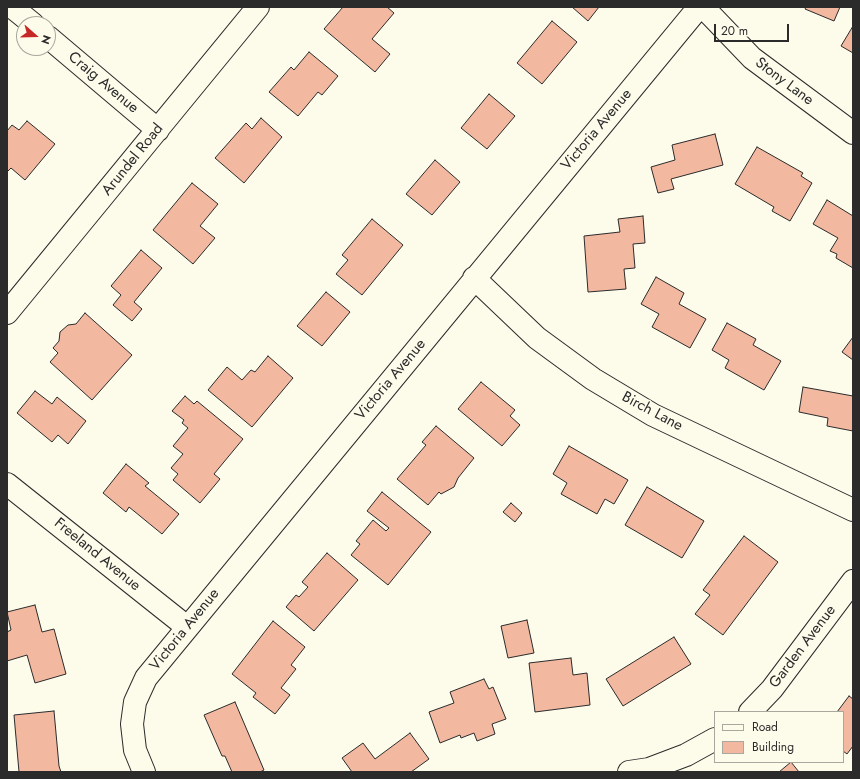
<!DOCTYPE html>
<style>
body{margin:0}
#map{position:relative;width:860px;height:779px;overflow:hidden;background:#fdfbea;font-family:Jost,sans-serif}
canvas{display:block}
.frame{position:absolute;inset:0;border:8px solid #2b2b2b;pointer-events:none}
.legend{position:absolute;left:714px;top:711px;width:130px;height:52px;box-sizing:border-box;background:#fdfbea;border:1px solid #a9a89e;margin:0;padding:5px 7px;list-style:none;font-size:12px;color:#2b2b2b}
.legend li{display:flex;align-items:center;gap:8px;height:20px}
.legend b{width:20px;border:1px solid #a9a89e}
.north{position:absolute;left:16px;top:16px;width:40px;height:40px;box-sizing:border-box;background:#fdfbea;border:1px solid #a9a89e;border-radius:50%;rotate:110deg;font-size:11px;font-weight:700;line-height:16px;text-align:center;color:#2b2b2b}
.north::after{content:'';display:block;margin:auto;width:14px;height:18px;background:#c62828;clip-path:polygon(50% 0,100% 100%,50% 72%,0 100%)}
.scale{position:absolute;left:714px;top:24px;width:75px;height:18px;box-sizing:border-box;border:2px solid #2b2b2b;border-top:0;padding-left:5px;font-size:12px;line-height:14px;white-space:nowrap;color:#2b2b2b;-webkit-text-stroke:3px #fdfbea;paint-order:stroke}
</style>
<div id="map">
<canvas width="860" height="779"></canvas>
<div class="frame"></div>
<ul class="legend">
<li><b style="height:5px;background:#fdfbea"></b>Road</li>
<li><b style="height:11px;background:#f2b8a0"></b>Building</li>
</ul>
<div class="north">N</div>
<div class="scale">20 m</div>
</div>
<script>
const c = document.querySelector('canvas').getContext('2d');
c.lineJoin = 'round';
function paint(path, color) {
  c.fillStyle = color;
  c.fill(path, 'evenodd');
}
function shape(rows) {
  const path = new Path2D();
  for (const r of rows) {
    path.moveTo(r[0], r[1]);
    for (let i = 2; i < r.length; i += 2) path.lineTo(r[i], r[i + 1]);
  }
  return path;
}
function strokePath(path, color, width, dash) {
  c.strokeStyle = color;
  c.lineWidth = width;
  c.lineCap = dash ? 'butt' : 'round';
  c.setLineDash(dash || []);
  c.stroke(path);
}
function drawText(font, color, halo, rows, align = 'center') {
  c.font = font + ' Jost,sans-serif';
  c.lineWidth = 3;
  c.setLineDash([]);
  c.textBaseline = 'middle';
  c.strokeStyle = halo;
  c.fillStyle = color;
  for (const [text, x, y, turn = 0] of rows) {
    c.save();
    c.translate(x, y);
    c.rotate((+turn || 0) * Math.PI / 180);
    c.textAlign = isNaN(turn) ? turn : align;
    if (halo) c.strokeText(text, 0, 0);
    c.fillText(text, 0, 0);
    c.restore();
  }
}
const building = shape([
 [343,7,387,7,394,13,372,39,390,54,375,72,324,29,343,7],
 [572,7,599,7,588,21,572,7],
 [806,7,840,7,834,21,805,9,806,7],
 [552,21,577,42,542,84,517,63,552,21],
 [853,26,853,53,841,46,853,26],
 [309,52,338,76,322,95,318,92,298,116,269,92,291,67,294,70,309,52],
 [489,94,515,116,487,149,461,128,489,94],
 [261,118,282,137,244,183,215,158,246,123,252,129,261,118],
 [27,121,55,144,25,180,11,168,7,172,7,131,12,125,19,130,27,121],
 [715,134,723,165,671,179,674,189,658,193,651,167,675,160,672,145,715,134],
 [757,147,803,173,801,176,812,183,790,221,772,211,774,207,735,184,757,147],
 [435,160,460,182,432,215,406,194,435,160],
 [192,183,218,204,200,226,215,238,193,264,153,230,192,183],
 [827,200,853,216,853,268,836,258,837,254,830,251,838,238,813,224,827,200],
 [643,216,645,243,633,244,635,268,624,269,626,289,588,292,584,236,620,232,618,219,643,216],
 [372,219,403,245,362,295,336,274,348,260,342,255,372,219],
 [141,250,162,268,134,302,142,309,132,321,113,305,121,295,111,286,141,250],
 [656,277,684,293,679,304,706,319,690,348,652,327,659,314,641,304,656,277],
 [326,292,350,312,322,346,297,326,326,292],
 [85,313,132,355,92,400,50,362,58,353,53,348,59,341,60,332,68,325,76,324,85,313],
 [727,323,756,339,753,345,781,361,764,390,725,368,729,360,712,350,727,323],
 [853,337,853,360,842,352,853,337],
 [268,356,293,378,252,427,208,390,227,367,242,380,251,370,255,372,268,356],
 [481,382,515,410,510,416,520,425,502,446,458,409,481,382],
 [803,387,853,396,853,431,827,426,828,418,799,412,803,387],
 [35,391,52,404,57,397,86,421,68,444,58,435,52,442,17,413,35,391],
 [185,396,194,404,197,401,243,439,214,474,220,479,200,503,173,480,178,474,171,468,183,454,173,446,188,428,182,423,184,420,172,411,185,396],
 [436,426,474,458,458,478,454,487,441,494,439,492,428,505,397,479,426,445,422,442,436,426],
 [569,446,628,480,614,504,605,499,597,514,561,494,567,483,553,474,569,446],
 [126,464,149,483,145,486,179,514,162,534,129,507,126,512,103,493,126,464],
 [647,487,704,521,682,558,625,525,647,487],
 [382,492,431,532,388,585,351,555,360,544,356,541,373,520,386,531,389,528,367,511,382,492],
 [511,503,522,513,515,522,503,512,511,503],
 [744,536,778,562,723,635,695,614,710,595,703,590,744,536],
 [327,553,358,580,314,631,286,607,296,595,299,597,308,587,302,582,327,553],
 [35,605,42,632,54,629,66,674,35,683,27,655,7,661,7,632,11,630,7,612,35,605],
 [527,620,534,653,508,658,501,626,527,620],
 [273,621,305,647,291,665,296,669,281,688,290,695,275,714,253,697,256,693,232,674,273,621],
 [674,637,691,664,623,706,606,679,674,637],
 [571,658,573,675,587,673,590,705,535,712,529,663,571,658],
 [484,679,489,689,493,687,506,719,492,724,495,734,477,741,474,733,461,738,460,735,440,743,429,712,454,703,450,692,484,679],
 [849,696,853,699,853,746,847,754,843,751,843,712,837,712,849,696],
 [235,702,264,770,260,772,232,772,225,756,222,756,204,715,235,702],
 [54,711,59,766,61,772,19,772,14,715,54,711],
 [410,733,429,759,411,772,352,772,342,758,363,743,375,759,410,733],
 [791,762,799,772,779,772,791,762]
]);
const minor = shape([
 [12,7,33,24],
 [703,7,752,58,853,133],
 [48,37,158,130],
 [474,278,537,338,593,379,653,415,853,510],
 [7,313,258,7],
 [7,484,187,627],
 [750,712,772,689,853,581],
 [144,772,135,750,132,724,135,702,146,678,699,7],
 [629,772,649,769,686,755,715,739]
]);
const streetNames = [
 ["Stony Lane",784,82,37],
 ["Craig Avenue",103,83,40],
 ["Victoria Avenue",597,130,-50],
 ["Arundel Road",133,160,-51],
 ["Victoria Avenue",391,380,-50],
 ["Birch Lane",652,412,28],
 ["Freeland Avenue",97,555,39],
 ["Victoria Avenue",185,630,-51],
 ["Garden Avenue",803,647,-53]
];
paint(building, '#f2b8a0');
strokePath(building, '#2b2b2b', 1);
strokePath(minor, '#2b2b2b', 24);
strokePath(minor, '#fdfbea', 22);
drawText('15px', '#2b2b2b', '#fdfbea', streetNames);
</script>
